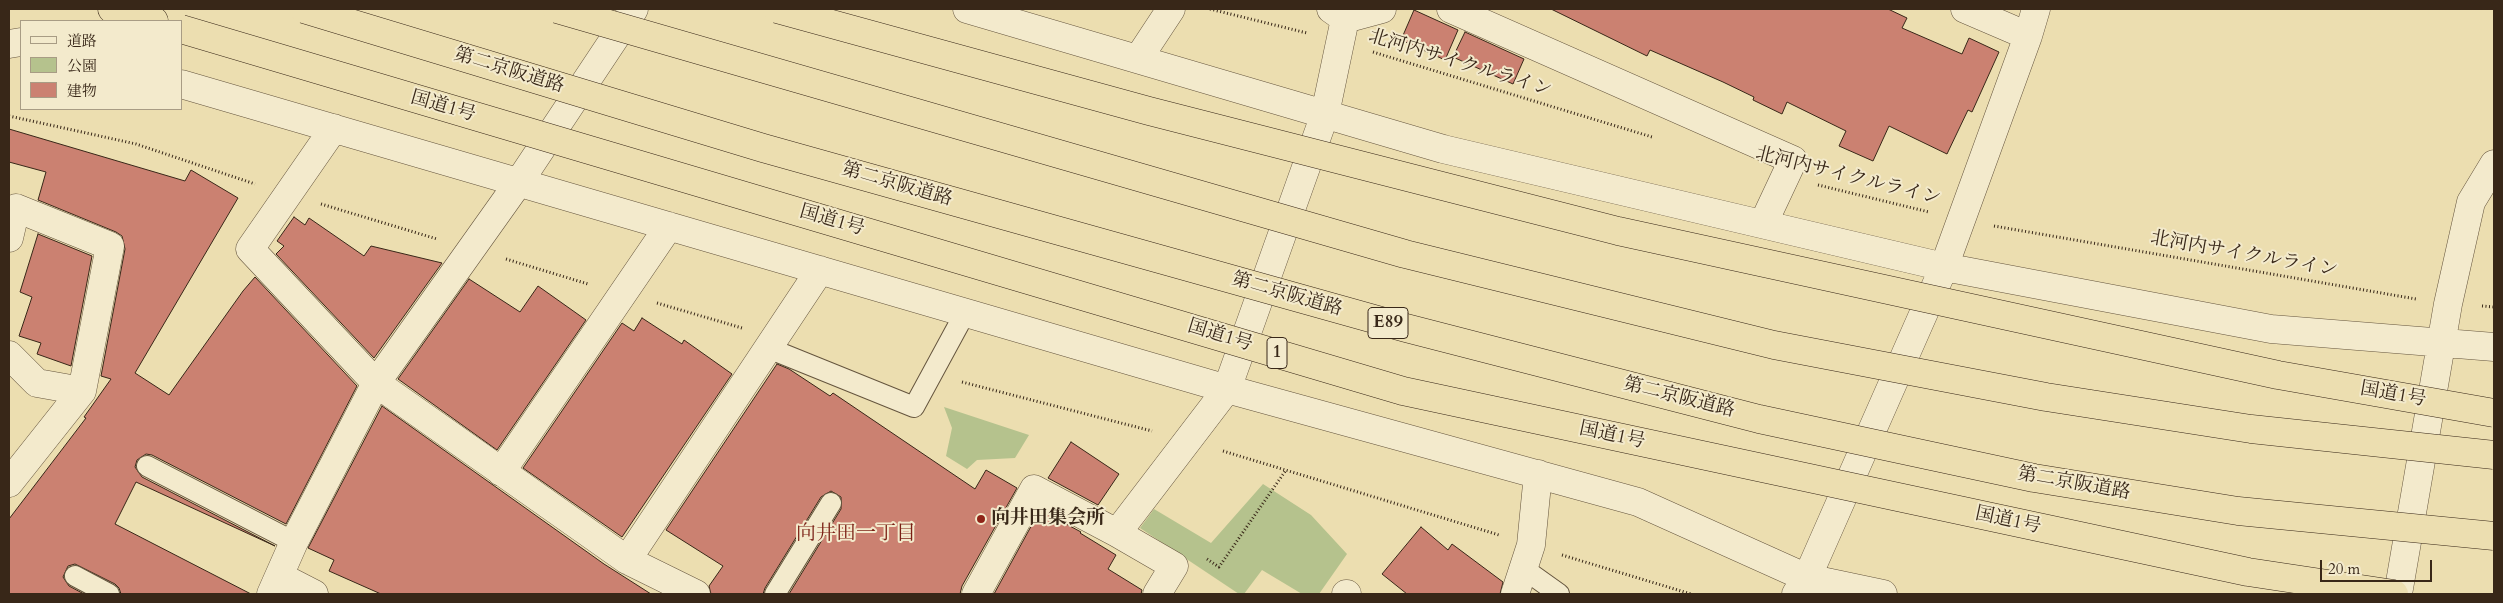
<!DOCTYPE html>
<meta charset="utf-8">
<style>
body{margin:0}
#map{position:relative;width:2503px;height:603px;overflow:hidden;background:#ecdeb0;font-family:Cardo,"Noto Serif JP",serif}
canvas{display:block}
.frame{position:absolute;inset:0;border:10px solid #382718;pointer-events:none}
.legend{position:absolute;left:20px;top:20px;width:162px;height:90px;box-sizing:border-box;background:#f3eacc;border:1px solid #a89c84;margin:0;padding:6px 9px;list-style:none;font-size:15px;color:#382718}
.legend li{display:flex;align-items:center;gap:10px;height:25px}
.legend b{width:25px;border:1px solid #a89c84}
.scale{position:absolute;left:2320px;top:560px;width:112px;height:22px;box-sizing:border-box;border:2px solid #382718;border-top:0;padding-left:6px;font-size:15px;line-height:18px;white-space:nowrap;color:#382718;-webkit-text-stroke:4px #f3eacc;paint-order:stroke}
</style>
<div id="map">
<canvas width="2503" height="603"></canvas>
<div class="frame"></div>
<ul class="legend">
<li><b style="height:6px;background:#f3eacc"></b>道路</li>
<li><b style="height:14px;background:#b5c28d"></b>公園</li>
<li><b style="height:14px;background:#cb8171"></b>建物</li>
</ul>
<div class="scale">20 m</div>
</div>
<script>
const c = document.querySelector('canvas').getContext('2d');
c.lineJoin = 'round';
function paint(path, color) {
  c.fillStyle = color;
  c.fill(path, 'evenodd');
}
function shape(rows) {
  const path = new Path2D();
  for (const r of rows) {
    path.moveTo(r[0], r[1]);
    for (let i = 2; i < r.length; i += 2) path.lineTo(r[i], r[i + 1]);
  }
  return path;
}
function strokePath(path, color, width, dash) {
  c.strokeStyle = color;
  c.lineWidth = width;
  c.lineCap = dash ? 'butt' : 'round';
  c.setLineDash(dash || []);
  c.stroke(path);
}
function drawText(font, color, halo, rows, align = 'center') {
  c.font = font + ' Cardo,"Noto Serif JP",serif';
  c.lineWidth = 4;
  c.setLineDash([]);
  c.textBaseline = 'middle';
  c.strokeStyle = halo;
  c.fillStyle = color;
  for (const [text, x, y, turn = 0] of rows) {
    c.save();
    c.translate(x, y);
    c.rotate((+turn || 0) * Math.PI / 180);
    c.textAlign = isNaN(turn) ? turn : align;
    if (halo) c.strokeText(text, 0, 0);
    c.fillText(text, 0, 0);
    c.restore();
  }
}
const green = shape([
 [944,407,1029,435,1015,458,977,460,967,469,946,456,952,428],
 [1263,484,1311,515,1347,554,1319,594,1302,594,1262,570,1244,594,1239,594,1140,528,1154,509,1211,543]
]);
const building = shape([
 [1551,9,1888,9,1907,18,1902,28,1962,54,1969,38,1999,52,1972,112,1968,110,1947,154,1889,126,1873,161,1839,146,1846,131,1787,102,1782,114,1753,100,1754,97,1723,82,1650,50,1647,56,1551,9],
 [1414,10,1458,30,1445,60,1401,40,1414,10],
 [1465,32,1524,59,1513,84,1453,57,1465,32],
 [9,129,185,181,191,170,238,198,135,373,169,395,243,291,255,277,357,386,286,524,152,455,146,454,137,460,135,467,142,477,275,546,136,482,115,524,251,594,121,594,119,588,115,584,75,564,68,566,63,577,69,586,84,594,9,594,9,519,86,418,84,417,111,379,101,376,125,249,122,236,116,232,38,200,46,172,9,162,9,129],
 [294,217,305,225,309,218,364,256,371,246,442,263,374,358,276,254,284,246,277,241,294,217],
 [38,234,92,256,71,366,37,354,41,343,19,336,32,297,20,292,38,234],
 [469,279,520,312,538,286,586,320,497,450,398,379,469,279],
 [642,318,682,344,684,340,732,374,622,537,523,468,622,323,634,331,642,318],
 [777,364,789,369,830,396,833,393,975,489,986,470,1017,488,962,586,960,594,789,594,841,509,841,497,831,491,821,497,765,588,763,594,711,594,709,586,723,566,666,530,777,364],
 [382,406,604,564,651,594,381,594,329,571,334,560,308,548,382,406],
 [1071,442,1119,474,1098,505,1048,478,1071,442],
 [1040,510,1081,532,1080,533,1116,555,1108,569,1142,590,1141,594,994,594,1040,510],
 [1421,527,1448,550,1452,544,1503,582,1500,594,1407,594,1382,574,1421,527]
]);
const path = shape([
 [1210,9,1307,33],
 [1373,52,1652,137],
 [9,116,136,144,255,184],
 [1818,185,1929,212],
 [321,204,437,239],
 [1994,226,2416,299],
 [506,259,588,284],
 [657,303,742,328],
 [2482,306,2494,307],
 [962,382,1152,431],
 [1223,451,1499,535],
 [1562,555,1691,594],
 [1207,559,1219,567,1286,470]
]);
const lane = shape([
 [768,348,914,407,965,313],
 [147,466,294,542],
 [1524,569,1559,594],
 [75,576,109,594],
 [775,594,831,503]
]);
const street = shape([
 [967,9,1443,149,1944,267,2271,329,2494,347],
 [1331,9,1345,19,1382,9],
 [1451,9,1793,160,1763,224],
 [1965,9,2028,36],
 [9,44,21,42],
 [1138,59,1171,9],
 [181,84,1227,389,1638,502,1807,578,1883,594],
 [334,128,250,249,376,383,627,560,820,270],
 [9,238,16,208,110,246,82,391,9,483],
 [9,355,37,383,82,391],
 [501,472,669,226],
 [1117,533,1174,566,1157,594],
 [627,560,696,594],
 [279,576,314,594],
 [271,594,294,542,376,383,519,182,634,9],
 [976,594,1034,489,1117,533,1227,389,1325,114,1345,19],
 [1346,594,1347,594],
 [1515,594,1531,545,1538,474],
 [1796,594,1807,578,1944,267,2028,36,2036,9],
 [2398,594,2448,304,2471,202,2494,164]
]);
const highway = shape([
 [112,9,154,21]
]);
const highwayBridge = shape([
 [304,9,763,148,1406,328,1759,419,2034,478,2238,511,2494,536],
 [557,9,1405,254,1774,345,2046,397,2251,429,2494,455],
 [777,9,1149,111,1618,231,2278,375,2494,413],
 [181,29,1403,391,2248,572,2394,594]
]);
const markers = [
 [981,519,5,"#8f2418"]
];
const shields = [
 [1388,323,40],
 [1277,353,20]
];
const shieldNames = [
 ["E89",1388,323],
 ["1",1277,353]
];
const streetNames = [
 ["北河内サイクルライン",1460,64,17],
 ["第二京阪道路",509,71,17],
 ["国道1号",443,107,16],
 ["北河内サイクルライン",1848,177,14],
 ["第二京阪道路",897,185,16],
 ["国道1号",832,221,16],
 ["北河内サイクルライン",2244,255,10],
 ["第二京阪道路",1287,295,16],
 ["国道1号",1220,336,17],
 ["国道1号",2393,395,10],
 ["第二京阪道路",1679,398,14],
 ["国道1号",1612,436,12],
 ["第二京阪道路",2074,484,10],
 ["国道1号",2008,521,12]
];
const poiNames = [
 ["向井田集会所",991,519]
];
const neighbourhoodNames = [
 ["向井田一丁目",856,534]
];
paint(green, '#b5c28d');
paint(building, '#cb8171');
strokePath(building, '#382718', 1);
strokePath(lane, '#65553e', 22);
strokePath(street, '#65553e', 29);
strokePath(highway, '#382718', 29);
strokePath(path, '#382718', 3, [1, 2.5]);
strokePath(lane, '#f3eacc', 20);
strokePath(street, '#f3eacc', 28);
strokePath(highway, '#ecdeb0', 28);
strokePath(highwayBridge, '#382718', 29, []);
strokePath(highwayBridge, '#ecdeb0', 28);
for (const [x, y, r, color] of markers) {
  const dot = new Path2D();
  dot.arc(x, y, r, 0, 2 * Math.PI);
  c.fillStyle = color;
  c.fill(dot);
  strokePath(dot, '#f3eacc', 2);
}
for (const [x, y, w] of shields) {
  const box = new Path2D();
  box.roundRect(x - w / 2, y - 15.5, w, 31, 4);
  c.fillStyle = '#f3eacc';
  c.fill(box);
  strokePath(box, '#382718', 1);
}
drawText('bold 18px', '#382718', null, shieldNames);
drawText('19px', '#382718', '#f3eacc', streetNames);
drawText('bold 19px', '#382718', '#f3eacc', poiNames, 'left');
drawText('20px', '#7a1f14', '#f3eacc', neighbourhoodNames);
</script>
